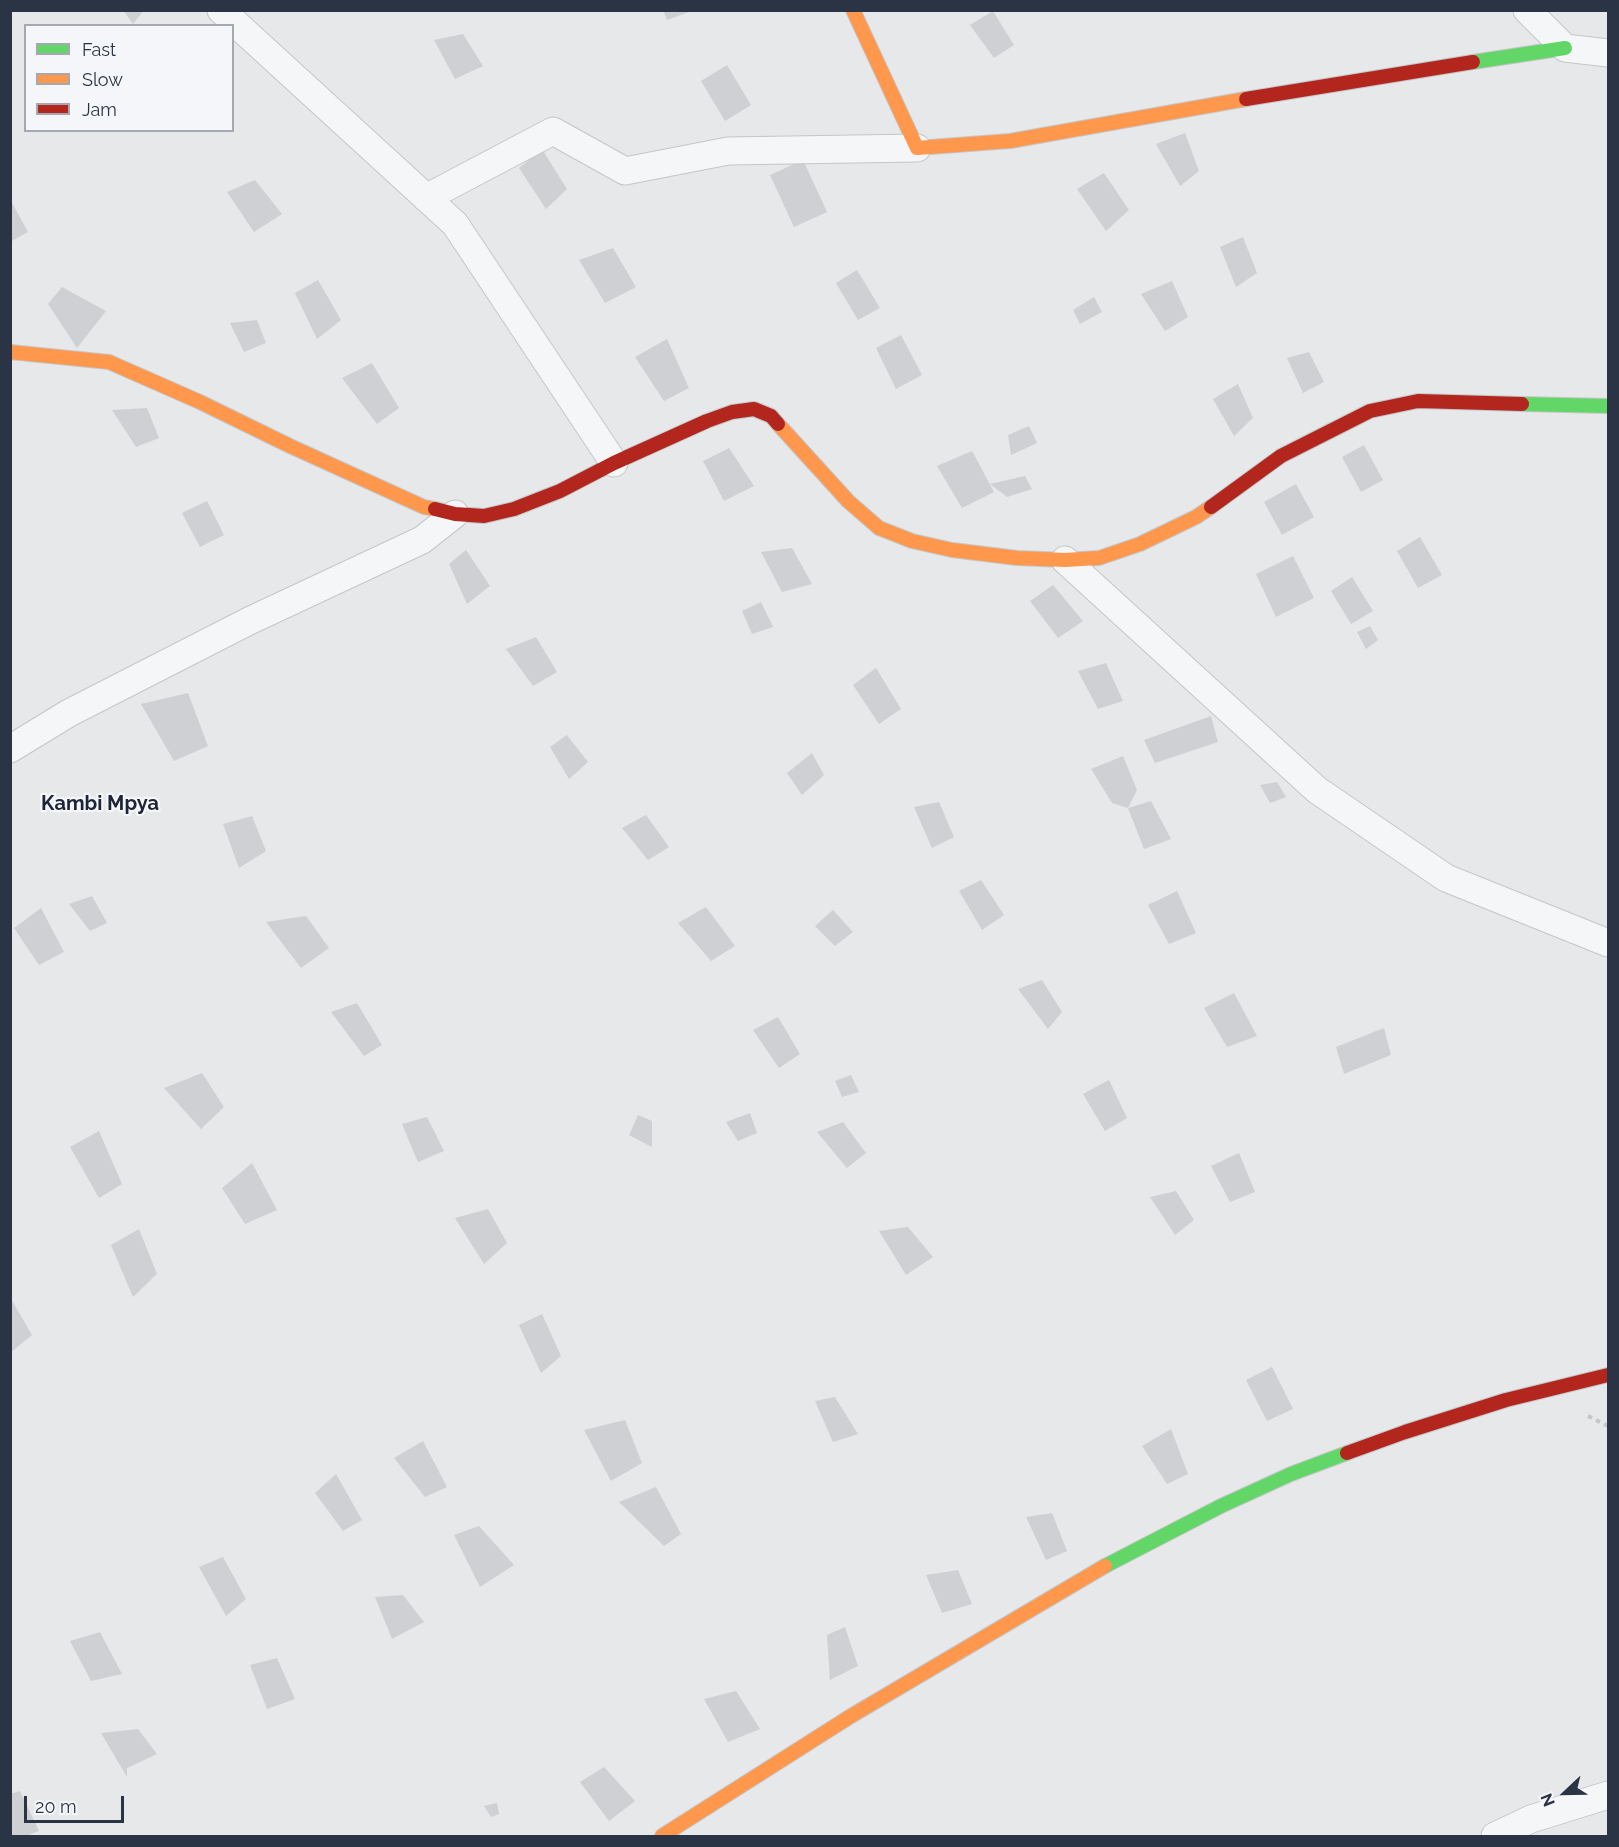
<!DOCTYPE html>
<style>
body{margin:0}
#map{position:relative;width:1619px;height:1847px;overflow:hidden;background:#e6e8ea;font-family:Raleway,sans-serif}
canvas{display:block}
.frame{position:absolute;inset:0;border:12px solid #2b3445;pointer-events:none}
.legend{position:absolute;left:24px;top:24px;width:210px;height:108px;box-sizing:border-box;background:#f4f6f9;border:2px solid #a4a8b1;margin:0;padding:8px 10px;list-style:none;font-size:18px;color:#2b3445}
.legend li{display:flex;align-items:center;gap:12px;height:30px}
.legend b{width:30px;border:2px solid #a4a8b1}
.north{position:absolute;left:1535px;top:1763px;width:60px;height:60px;-webkit-text-stroke:4px #f4f6f9;paint-order:stroke;rotate:248deg;font-size:16px;font-weight:700;line-height:24px;text-align:center;color:#2b3445}
.north::after{content:'';display:block;margin:auto;width:21px;height:27px;background:#2b3445;clip-path:polygon(50% 0,100% 100%,50% 72%,0 100%)}
.scale{position:absolute;left:24px;top:1796px;width:100px;height:27px;box-sizing:border-box;border:3px solid #2b3445;border-top:0;padding-left:8px;font-size:18px;line-height:21px;white-space:nowrap;color:#2b3445;-webkit-text-stroke:4px #f4f6f9;paint-order:stroke}
</style>
<div id="map">
<canvas width="1619" height="1847"></canvas>
<div class="frame"></div>
<ul class="legend">
<li><b style="height:8px;background:#63d668"></b>Fast</li>
<li><b style="height:8px;background:#ff974d"></b>Slow</li>
<li><b style="height:8px;background:#b3261e"></b>Jam</li>
</ul>
<div class="north">N</div>
<div class="scale">20 m</div>
</div>
<script>
const c = document.querySelector('canvas').getContext('2d');
c.lineJoin = 'round';
function paint(path, color) {
  c.fillStyle = color;
  c.fill(path, 'evenodd');
}
function shape(rows) {
  const path = new Path2D();
  for (const r of rows) {
    path.moveTo(r[0], r[1]);
    for (let i = 2; i < r.length; i += 2) path.lineTo(r[i], r[i + 1]);
  }
  return path;
}
function strokePath(path, color, width, dash) {
  c.strokeStyle = color;
  c.lineWidth = width;
  c.lineCap = dash ? 'butt' : 'round';
  c.setLineDash(dash || []);
  c.stroke(path);
}
function drawText(font, color, halo, rows, align = 'center') {
  c.font = font + ' Raleway,sans-serif';
  c.lineWidth = 4.5;
  c.setLineDash([]);
  c.textBaseline = 'middle';
  c.strokeStyle = halo;
  c.fillStyle = color;
  for (const [text, x, y, turn = 0] of rows) {
    c.save();
    c.translate(x, y);
    c.rotate((+turn || 0) * Math.PI / 180);
    c.textAlign = isNaN(turn) ? turn : align;
    if (halo) c.strokeText(text, 0, 0);
    c.fillText(text, 0, 0);
    c.restore();
  }
}
const building = shape([
 [123,10,144,10,133,24],
 [663,10,692,10,692,11,667,20],
 [993,11,1014,45,994,58,970,25],
 [463,34,483,66,455,79,434,40],
 [727,65,751,105,725,121,701,81],
 [1185,133,1199,171,1180,186,1156,144],
 [542,149,567,189,546,209,519,168],
 [803,160,827,212,794,227,770,175],
 [1104,173,1129,210,1106,231,1077,189],
 [255,180,282,214,254,232,227,192],
 [10,199,28,232,10,242],
 [1243,237,1257,273,1236,287,1220,247],
 [613,248,636,287,605,303,579,260],
 [857,270,880,308,858,320,836,283],
 [318,280,341,320,317,339,295,293],
 [1172,281,1188,317,1165,331,1141,294],
 [62,287,106,311,77,348,48,304],
 [1094,297,1102,312,1080,324,1073,310],
 [257,320,266,343,244,352,230,323],
 [901,335,922,375,896,389,876,348],
 [667,339,689,388,664,401,635,357],
 [1309,352,1324,382,1303,393,1287,358],
 [372,363,399,408,377,424,342,378],
 [1238,384,1253,418,1234,436,1213,399],
 [147,408,159,438,136,447,112,410],
 [1029,426,1037,443,1011,455,1008,435],
 [1364,445,1383,480,1361,492,1342,457],
 [729,448,754,486,724,501,703,461],
 [972,451,994,492,962,508,937,466],
 [1025,476,1032,489,1007,497,990,484],
 [1296,484,1314,517,1282,535,1264,502],
 [207,501,224,535,200,547,182,513],
 [1420,537,1442,575,1418,588,1397,551],
 [792,548,812,584,782,592,761,552],
 [466,550,490,586,467,604,449,564],
 [1293,556,1314,598,1276,617,1256,574],
 [1352,577,1373,611,1351,624,1331,591],
 [1053,585,1083,621,1058,638,1030,601],
 [761,602,773,627,752,634,742,611],
 [1370,626,1378,640,1366,649,1357,632],
 [536,637,557,672,533,686,506,649],
 [1106,663,1123,701,1098,709,1078,671],
 [876,668,901,709,879,724,853,685],
 [188,693,208,746,174,761,141,704],
 [1211,716,1218,742,1155,763,1144,740],
 [567,735,588,762,569,779,550,747],
 [812,753,824,775,802,795,787,773],
 [1123,756,1137,790,1128,808,1151,801,1171,839,1144,849,1128,808,1112,803,1091,769],
 [1277,782,1286,797,1270,803,1260,785],
 [939,802,954,837,932,848,914,807],
 [646,815,669,847,648,860,622,828],
 [252,816,266,851,239,868,223,824],
 [981,880,1004,915,982,930,959,891],
 [1177,891,1196,933,1169,944,1148,905],
 [92,896,107,923,90,931,69,904],
 [706,907,735,946,711,961,678,923],
 [41,908,64,952,39,965,14,928],
 [833,910,853,932,835,946,815,926],
 [306,916,329,948,301,968,266,922],
 [1042,980,1062,1012,1048,1029,1018,989],
 [1234,993,1257,1036,1227,1047,1204,1008],
 [357,1003,382,1045,364,1056,331,1012],
 [778,1017,800,1054,779,1068,753,1030],
 [1384,1028,1391,1055,1344,1074,1336,1047],
 [202,1073,224,1107,201,1129,164,1088],
 [851,1075,859,1092,842,1097,835,1081],
 [1109,1080,1127,1118,1105,1131,1083,1094],
 [750,1113,757,1133,738,1141,726,1122],
 [638,1115,652,1121,652,1147,629,1135],
 [427,1117,444,1151,418,1162,402,1124],
 [843,1122,866,1153,847,1168,817,1132],
 [99,1131,122,1184,99,1198,70,1147],
 [1239,1153,1255,1192,1230,1202,1211,1166],
 [252,1163,277,1210,245,1224,222,1188],
 [1176,1191,1194,1220,1175,1235,1150,1197],
 [488,1209,507,1243,484,1264,455,1218],
 [908,1227,933,1257,906,1275,879,1231],
 [139,1229,157,1274,133,1297,111,1245],
 [10,1297,32,1335,10,1353],
 [542,1314,561,1356,541,1373,519,1325],
 [1272,1367,1293,1409,1267,1421,1246,1380],
 [835,1397,858,1434,833,1442,815,1401],
 [625,1420,642,1463,611,1481,584,1430],
 [1171,1429,1188,1474,1167,1484,1142,1446],
 [423,1441,447,1487,425,1497,394,1458],
 [336,1474,362,1520,343,1531,315,1493],
 [656,1487,681,1534,664,1546,619,1502],
 [1052,1513,1067,1551,1046,1560,1026,1517],
 [479,1526,514,1565,480,1587,454,1535],
 [223,1557,246,1599,226,1616,199,1567],
 [958,1570,972,1604,942,1613,926,1575],
 [403,1595,424,1622,392,1639,375,1597],
 [845,1627,858,1666,830,1680,827,1635],
 [100,1632,122,1674,91,1681,70,1641],
 [277,1658,295,1699,267,1709,250,1665],
 [736,1691,760,1729,728,1742,704,1699],
 [138,1729,157,1754,127,1768,127,1777,101,1733],
 [604,1767,635,1801,609,1821,580,1782],
 [20,1791,39,1831,26,1836,10,1836,10,1794],
 [497,1803,499,1814,491,1817,484,1806]
]);
const path = shape([
 [1588,1416,1608,1426]
]);
const street = shape([
 [221,10,455,224,614,463],
 [1527,10,1565,48,1608,53],
 [426,198,553,131,625,171,728,151,917,148],
 [1065,560,1317,790,1446,878,1608,943],
 [10,749,69,713,249,621,422,540,455,514],
 [1495,1836,1531,1819,1608,1795]
]);
const fast = shape([
 [1473,62,1565,48],
 [1522,404,1608,406],
 [1105,1566,1221,1506,1291,1474,1347,1453]
]);
const slow = shape([
 [853,10,917,148,1010,141,1246,99],
 [10,352,109,362,200,402,290,446,424,507,435,509],
 [778,424,848,501,879,528,912,541,952,550,1017,558,1065,560,1099,558,1140,544,1196,517,1211,507],
 [662,1836,851,1716,1105,1566]
]);
const jam = shape([
 [1246,99,1473,62],
 [1211,507,1281,456,1370,411,1418,401,1522,404],
 [435,509,455,514,484,516,514,509,560,491,614,463,707,421,732,412,754,409,771,416,778,424],
 [1347,1453,1405,1432,1506,1400,1608,1375]
]);
const quarterNames = [
 ["Kambi Mpya",100,804]
];
paint(building, '#ced0d3');
strokePath(street, '#c4c6c8', 29);
strokePath(fast, '#c4c6c8', 16);
strokePath(slow, '#c4c6c8', 16);
strokePath(jam, '#c4c6c8', 16);
strokePath(path, '#c5c6ca', 4, [4.5, 4.5]);
strokePath(street, '#f5f6f7', 27);
strokePath(fast, '#63d668', 14);
strokePath(slow, '#ff974d', 14);
strokePath(jam, '#b3261e', 14);
drawText('bold 20px', '#1d2536', '#f4f6f9', quarterNames);
</script>
